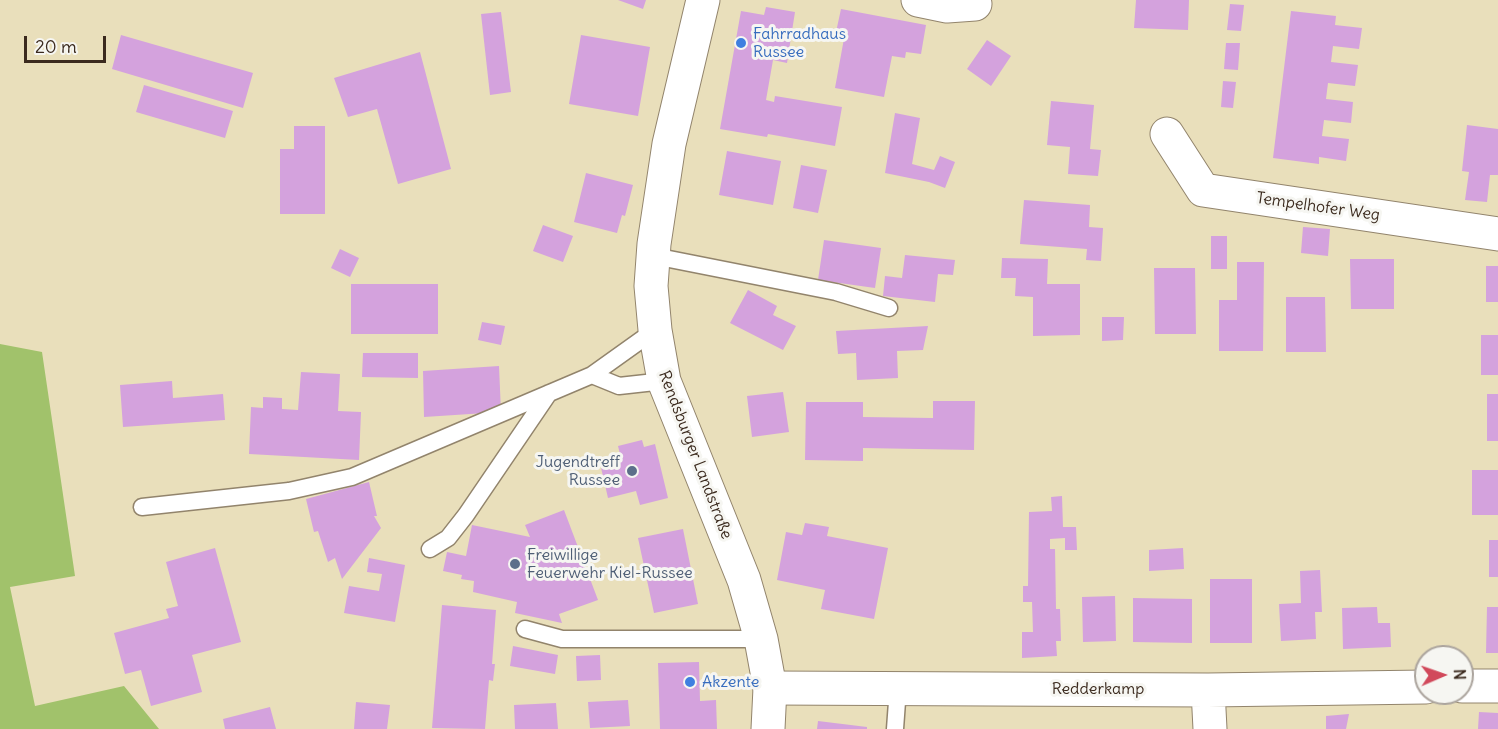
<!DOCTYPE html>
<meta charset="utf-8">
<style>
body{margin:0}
#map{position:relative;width:1498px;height:729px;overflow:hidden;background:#e9dfbb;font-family:Delius,sans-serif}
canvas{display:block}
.north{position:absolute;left:1414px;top:645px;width:60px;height:60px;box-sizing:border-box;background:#f6f6f2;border:2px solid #aba49d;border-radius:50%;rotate:88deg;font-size:16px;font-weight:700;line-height:24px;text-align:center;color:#3b2a1e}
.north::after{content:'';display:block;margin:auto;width:21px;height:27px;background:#d1495b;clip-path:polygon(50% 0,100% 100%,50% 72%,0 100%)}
.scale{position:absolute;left:24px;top:36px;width:82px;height:27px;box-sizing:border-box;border:3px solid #3b2a1e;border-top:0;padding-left:8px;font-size:18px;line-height:21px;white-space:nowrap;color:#3b2a1e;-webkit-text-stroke:4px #f6f6f2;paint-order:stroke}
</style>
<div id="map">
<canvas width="1498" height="729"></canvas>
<div class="north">N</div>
<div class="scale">20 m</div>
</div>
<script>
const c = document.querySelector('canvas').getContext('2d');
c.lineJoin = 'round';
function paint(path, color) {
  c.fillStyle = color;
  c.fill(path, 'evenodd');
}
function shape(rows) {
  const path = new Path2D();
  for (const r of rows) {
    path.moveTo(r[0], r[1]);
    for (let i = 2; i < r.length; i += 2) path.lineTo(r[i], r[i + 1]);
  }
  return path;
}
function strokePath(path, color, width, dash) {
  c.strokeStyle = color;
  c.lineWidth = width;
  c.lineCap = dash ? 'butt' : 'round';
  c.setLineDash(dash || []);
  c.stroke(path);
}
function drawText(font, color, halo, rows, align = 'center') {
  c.font = font + ' Delius,sans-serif';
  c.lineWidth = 6;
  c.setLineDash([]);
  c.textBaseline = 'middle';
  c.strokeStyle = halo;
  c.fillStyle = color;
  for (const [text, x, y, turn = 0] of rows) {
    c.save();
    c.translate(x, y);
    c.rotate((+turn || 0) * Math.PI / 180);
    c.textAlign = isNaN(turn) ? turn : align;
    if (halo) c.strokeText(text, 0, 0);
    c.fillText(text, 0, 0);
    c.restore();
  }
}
const green = shape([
 [0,344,42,352,75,576,10,587,35,706,124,686,159,729,0,729]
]);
const building = shape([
 [618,0,646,0,643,9],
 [1136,0,1189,0,1188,30,1134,28],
 [1230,4,1244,5,1241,31,1227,30],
 [766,7,795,12,787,63,773,60,766,100,774,102,775,96,842,107,835,146,768,134,767,137,720,129,741,11,764,15],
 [841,9,926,25,921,54,906,52,905,58,892,56,884,97,835,88,845,33,836,32],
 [1291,11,1336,16,1335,25,1362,28,1359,49,1333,46,1331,62,1358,65,1355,86,1328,83,1326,99,1353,102,1351,123,1324,120,1322,136,1349,139,1346,161,1319,157,1319,164,1273,158],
 [501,12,511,92,490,95,481,14],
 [121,35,253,73,243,108,112,69],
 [581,35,650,47,638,116,569,104],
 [987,40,1011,56,991,86,967,69],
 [1226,43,1240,43,1238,70,1224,69],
 [420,52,451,169,398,184,377,109,348,117,334,78],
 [1223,81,1236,82,1233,108,1221,107],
 [144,85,233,111,225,138,136,112],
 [1051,101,1094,105,1090,149,1101,150,1098,176,1068,174,1070,147,1047,145],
 [895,113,920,118,912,164,934,170,940,156,955,162,945,188,929,182,885,173],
 [1467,125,1498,129,1498,175,1490,175,1487,202,1465,200,1469,172,1462,171],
 [294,126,325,126,325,214,280,214,280,149,294,149],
 [727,151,781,161,773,205,719,195],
 [801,165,827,170,818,213,793,208],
 [586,173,633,185,625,216,622,215,617,233,574,222],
 [1024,200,1090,205,1089,227,1103,228,1101,261,1086,260,1087,249,1020,244],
 [543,225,573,236,563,262,533,251],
 [1303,227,1330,229,1328,256,1301,253],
 [1211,236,1227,236,1227,269,1211,269],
 [824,240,881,248,875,288,818,280],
 [340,249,359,258,350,277,331,268],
 [905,255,955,260,953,275,938,274,935,302,883,296,885,276,902,278],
 [1002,258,1048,259,1047,284,1080,284,1080,335,1033,336,1033,297,1015,296,1016,278,1001,278],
 [1350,259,1394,259,1394,309,1351,309],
 [1237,262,1264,262,1263,351,1219,351,1219,300,1237,300],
 [1486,266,1498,266,1498,302,1486,302],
 [1154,268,1195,268,1196,334,1155,334],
 [351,284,438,284,438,334,351,334],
 [748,290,777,306,773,315,796,326,783,350,730,323],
 [1286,297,1325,297,1326,352,1286,352],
 [1102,317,1124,317,1123,340,1102,341],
 [482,322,505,326,501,345,478,340],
 [928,326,923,350,897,351,898,378,857,380,856,353,838,354,836,331],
 [1481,335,1498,335,1498,375,1481,375],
 [363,353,418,353,418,378,362,377],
 [499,366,501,412,424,417,423,371],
 [301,372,340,374,338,411,361,412,359,460,249,454,251,407,263,408,263,397,282,398,282,409,298,410],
 [172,381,173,398,223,394,225,420,123,427,120,385],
 [783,392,789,432,752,437,747,396],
 [1487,394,1498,394,1498,441,1487,441],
 [933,401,975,401,974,450,863,448,863,461,805,460,806,402,863,402,863,417,933,418],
 [642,440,644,447,655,444,668,498,640,505,636,491,608,498,599,459,620,454,618,446],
 [1472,470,1498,470,1498,515,1472,515],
 [369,482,377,516,374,516,381,528,342,579,335,558,328,562,318,531,314,532,306,499],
 [1062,496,1063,527,1076,527,1077,550,1065,550,1065,538,1050,539,1050,549,1055,549,1056,609,1060,609,1061,641,1056,641,1057,656,1022,658,1022,632,1033,632,1032,602,1023,602,1023,586,1028,586,1029,512,1052,511,1051,497],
 [564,510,598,600,559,614,562,623,515,613,517,602,473,592,474,581,461,579,462,575,443,571,447,552,466,556,472,525,530,537,525,525],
 [805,523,829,527,827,536,888,548,874,619,821,609,825,590,777,580,786,532,802,535],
 [683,529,698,604,654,613,638,538],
 [1489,540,1498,540,1498,577,1489,577],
 [215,548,241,642,192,655,202,692,151,706,141,670,125,674,114,633,169,618,166,609,178,606,166,562],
 [1183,548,1184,569,1149,571,1149,550],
 [369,558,405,565,395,622,344,613,349,586,379,591,382,574,367,572],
 [1320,570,1322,612,1315,612,1316,639,1281,641,1279,604,1301,603,1300,571],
 [1210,579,1252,579,1252,643,1210,643],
 [1115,596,1116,641,1083,642,1082,597],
 [1133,598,1192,599,1192,643,1133,642],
 [442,605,496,610,492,664,495,664,493,681,489,680,485,729,432,728],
 [1377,607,1378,623,1390,623,1391,647,1343,649,1342,608],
 [1487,607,1498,607,1498,653,1486,653],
 [513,646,558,655,555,674,510,666],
 [600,655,601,680,577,681,576,656],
 [699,662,700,701,716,700,717,729,660,729,658,663],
 [628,700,630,726,590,728,588,702],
 [356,702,390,705,387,729,354,729],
 [556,703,558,729,515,729,514,705],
 [270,707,276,729,225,729,223,719],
 [1479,712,1498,713,1498,729,1478,729],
 [1349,714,1346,729,1326,729,1326,716],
 [818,721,867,727,867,729,817,729]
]);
const service = shape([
 [654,256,836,292,889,308],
 [592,375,619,386,664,381],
 [142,507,289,491,352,477,592,375,655,330],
 [430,549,448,538,466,515,549,393],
 [525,629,562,639,761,639],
 [895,729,898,688]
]);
const minor = shape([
 [918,0,947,6,975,4],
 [1167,134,1203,190,1498,234],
 [1462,686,1498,686],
 [770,688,1208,690,1426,687],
 [1208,690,1210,729]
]);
const tertiary = shape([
 [703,0,669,144,654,244,651,286,655,330,664,381,744,580,761,639,770,688,768,729]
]);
const markers = [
 [741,43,6,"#3f7fe0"],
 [632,471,6,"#5c6f8a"],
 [515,564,6,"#5c6f8a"],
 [690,682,6,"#3f7fe0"]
];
const shopNames = [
 ["Fahrradhaus",753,34],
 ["Russee",753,52],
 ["Akzente",702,682]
];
const streetNames = [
 ["Tempelhofer Weg",1318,207,8],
 ["Rendsburger Landstraße",695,455,69],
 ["Redderkamp",1098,689]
];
const serviceNames = [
 ["Jugendtreff",620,462],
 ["Russee",620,480],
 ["Freiwillige",527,555,"left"],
 ["Feuerwehr Kiel-Russee",527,573,"left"]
];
paint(green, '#a1c26b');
paint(building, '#d4a2dd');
strokePath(service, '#92846c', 19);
strokePath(minor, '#92846c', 35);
strokePath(tertiary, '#92846c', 35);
strokePath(service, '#fff', 16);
strokePath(minor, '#fff', 33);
strokePath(tertiary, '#fff', 33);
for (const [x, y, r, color] of markers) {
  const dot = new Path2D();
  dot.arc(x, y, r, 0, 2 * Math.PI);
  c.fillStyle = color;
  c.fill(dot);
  strokePath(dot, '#f6f6f2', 2);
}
drawText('16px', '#366cbe', '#f6f6f2', shopNames, 'left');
drawText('16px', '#3b2a1e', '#f6f6f2', streetNames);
drawText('16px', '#4e5e75', '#f6f6f2', serviceNames, 'right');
</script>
